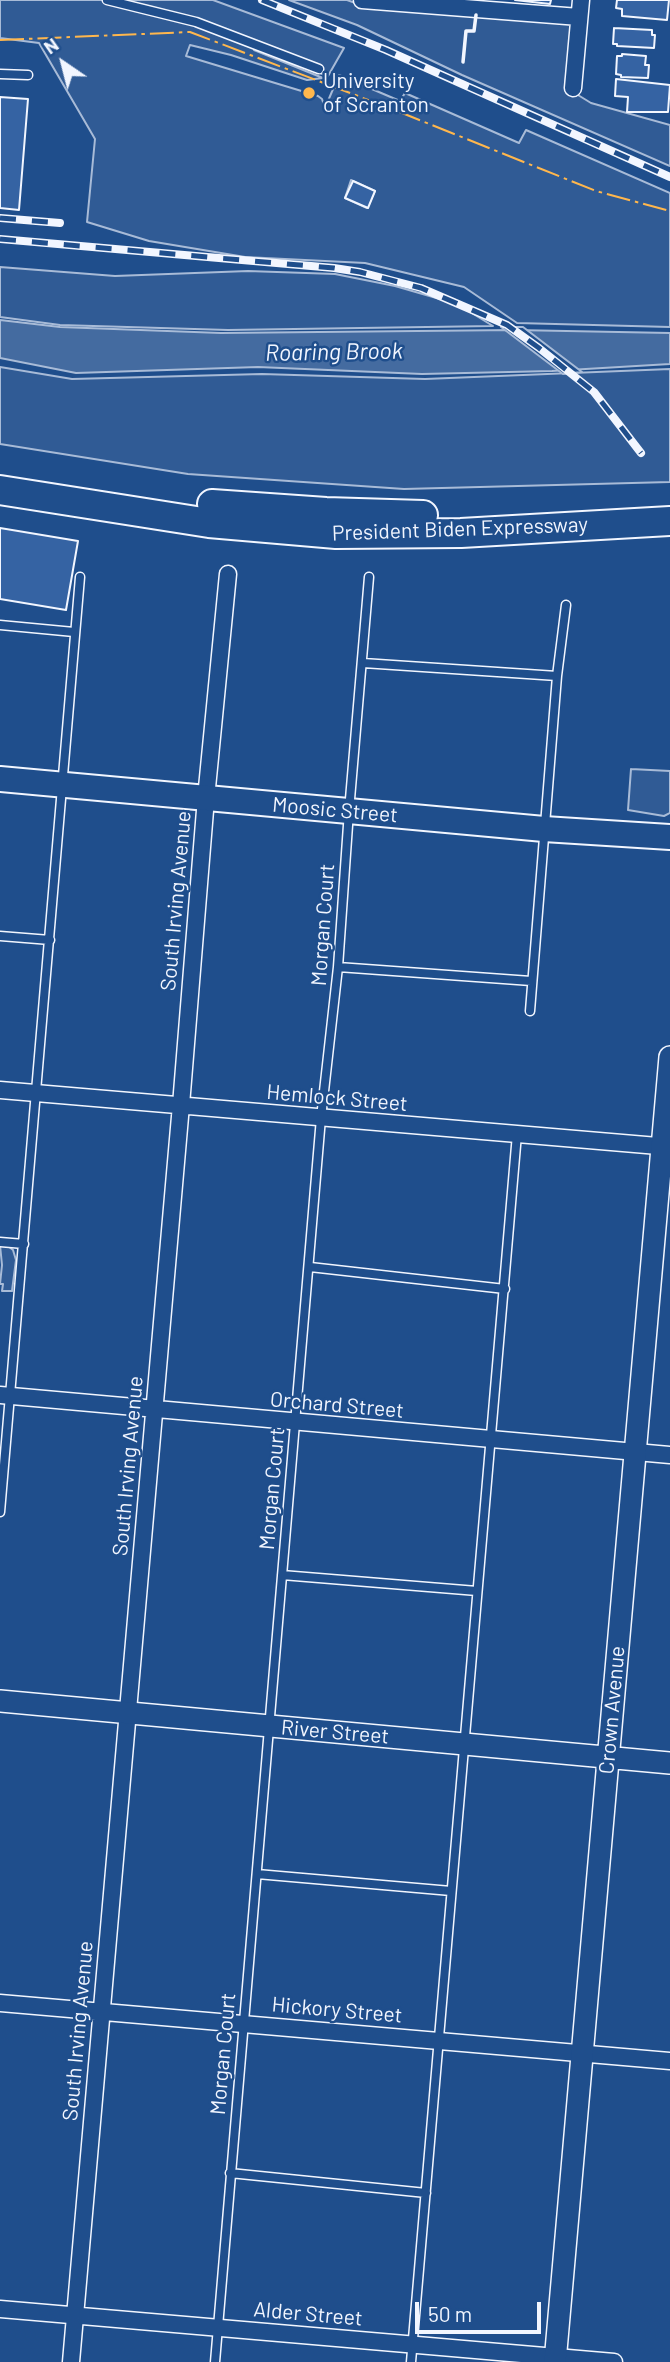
<!DOCTYPE html>
<style>
body{margin:0}
#map{position:relative;width:670px;height:2362px;overflow:hidden;background:#1f4e8c;font-family:Barlow,sans-serif}
canvas{display:block}
.north{position:absolute;left:28px;top:28px;width:70px;height:70px;-webkit-text-stroke:5px #1f4e8c;paint-order:stroke;rotate:325deg;font-size:19px;font-weight:700;line-height:28px;text-align:center;color:#f2f6ff}
.north::after{content:'';display:block;margin:auto;width:24px;height:32px;background:#f2f6ff;clip-path:polygon(50% 0,100% 100%,50% 72%,0 100%)}
.scale{position:absolute;left:415px;top:2302px;width:126px;height:32px;box-sizing:border-box;border:4px solid #f2f6ff;border-top:0;padding-left:9px;font-size:21px;line-height:24px;white-space:nowrap;color:#f2f6ff;-webkit-text-stroke:5px #1f4e8c;paint-order:stroke}
</style>
<div id="map">
<canvas width="670" height="2362"></canvas>
<div class="north">N</div>
<div class="scale">50 m</div>
</div>
<script>
const c = document.querySelector('canvas').getContext('2d');
c.lineJoin = 'round';
function paint(path, color) {
  c.fillStyle = color;
  c.fill(path, 'evenodd');
}
function shape(rows) {
  const path = new Path2D();
  for (const r of rows) {
    path.moveTo(r[0], r[1]);
    for (let i = 2; i < r.length; i += 2) path.lineTo(r[i], r[i + 1]);
  }
  return path;
}
function strokePath(path, color, width, dash) {
  c.strokeStyle = color;
  c.lineWidth = width;
  c.lineCap = dash ? 'butt' : 'round';
  c.setLineDash(dash || []);
  c.stroke(path);
}
function drawText(font, color, halo, rows, align = 'center') {
  c.font = font + ' Barlow,sans-serif';
  c.lineWidth = 5;
  c.setLineDash([]);
  c.textBaseline = 'middle';
  c.strokeStyle = halo;
  c.fillStyle = color;
  for (const [text, x, y, turn = 0] of rows) {
    c.save();
    c.translate(x, y);
    c.rotate((+turn || 0) * Math.PI / 180);
    c.textAlign = isNaN(turn) ? turn : align;
    if (halo) c.strokeText(text, 0, 0);
    c.fillText(text, 0, 0);
    c.restore();
  }
}
const built = shape([
 [0,0,213,0,344,48,328,76,254,50,323,78,307,80,231,55,190,45,186,56,318,96,322,99,325,108,339,75,400,101,405,93,519,143,526,130,670,193,670,327,517,323,464,287,365,263,245,257,149,241,87,222,95,139,39,43,0,38,0,0],
 [351,180,375,191,367,208,345,198,351,180],
 [289,0,347,0,361,5,571,23,565,87,591,103,670,125,670,166,462,75,357,25,289,0],
 [0,267,115,276,248,271,335,274,395,286,457,304,493,326,228,330,60,325,0,317,0,267],
 [0,367,72,379,262,374,425,379,670,369,670,482,404,489,188,474,0,444,0,367],
 [631,769,670,771,670,813,664,816,628,810,631,769],
 [0,1245,8,1246,13,1250,16,1260,12,1291,2,1291,3,1284,0,1284,2,1265,0,1245]
]);
const water = shape([
 [0,320,60,327,221,333,515,330,670,333,670,364,552,371,422,374,258,367,76,373,0,358,0,320]
]);
const pier = shape([
 [501,327,523,327,582,372,563,374,501,327]
]);
const building = shape([
 [515,0,551,0,550,4,515,0],
 [617,0,669,0,667,20,622,16,622,9,616,8,617,0],
 [614,28,652,30,652,35,655,35,654,48,617,46,617,44,613,44,614,28],
 [622,54,646,56,645,65,649,65,648,78,621,77,621,75,616,74,617,56,622,56,622,54],
 [616,79,670,85,668,112,627,112,628,97,615,96,616,79],
 [0,97,28,99,19,210,0,208,0,97],
 [353,181,375,191,368,208,345,198,353,181],
 [0,528,78,541,66,610,0,599,0,528]
]);
const lane = shape([
 [107,0,196,22,319,69],
 [0,74,28,75],
 [0,625,74,632],
 [363,663,557,676],
 [0,936,50,940],
 [338,967,531,981],
 [530,1011,557,676,566,605],
 [0,1242,24,1244],
 [310,1267,505,1289],
 [0,1512,80,577],
 [282,1575,477,1591],
 [257,1874,451,1891],
 [230,2173,426,2193],
 [215,2362,321,1118,338,967,349,811,369,577],
 [411,2362,517,1134]
]);
const street = shape([
 [362,0,579,17],
 [573,88,581,0],
 [0,1090,670,1147],
 [0,1395,670,1455],
 [0,2003,670,2061],
 [0,2309,614,2362],
 [71,2362,181,1105,206,798,228,574]
]);
const secondary = shape([
 [0,1701,670,1763],
 [555,2362,670,1057]
]);
const primary = shape([
 [0,779,544,829,670,837]
]);
const highway = shape([
 [0,490,209,523,336,534,461,533,670,521],
 [212,504,326,512,423,515]
]);
const rail = shape([
 [262,0,386,50,670,177],
 [0,218,60,223],
 [0,239,334,268,360,272,421,288,507,325,539,348,594,392,641,453]
]);
const wall = shape([
 [463,62,466,31,474,31,476,15]
]);
const power = shape([
 [0,40,190,32,392,109,596,191,670,211]
]);
const markers = [
 [309,93,7,"#ffb74d"]
];
const poiNames = [
 ["University",323,81],
 ["of Scranton",323,105]
];
const streetNames = [
 ["President Biden Expressway",460,529,-2],
 ["Moosic Street",335,810,5],
 ["South Irving Avenue",176,901,-85],
 ["Morgan Court",323,925,-86],
 ["Hemlock Street",337,1098,5],
 ["Orchard Street",337,1405,5],
 ["South Irving Avenue",128,1466,-85],
 ["Morgan Court",272,1489,-85],
 ["Crown Avenue",612,1710,-85],
 ["River Street",335,1732,5],
 ["Hickory Street",337,2010,5],
 ["South Irving Avenue",78,2031,-85],
 ["Morgan Court",223,2054,-85],
 ["Alder Street",308,2314,5]
];
const waterNames = [
 ["Roaring Brook",334,352,-1]
];
paint(built, '#305b95');
strokePath(built, '#a8bbd7', 2);
paint(water, '#446ba0');
strokePath(water, '#a8bbd7', 2);
paint(pier, '#1f4e8c');
strokePath(pier, '#a8bbd7', 2);
paint(building, '#3563a3');
strokePath(building, '#f2f6ff', 2);
strokePath(lane, '#f2f6ff', 11);
strokePath(street, '#f2f6ff', 19);
strokePath(secondary, '#f2f6ff', 24);
strokePath(primary, '#f2f6ff', 28);
strokePath(highway, '#f2f6ff', 32);
strokePath(lane, '#1f4e8c', 8);
strokePath(street, '#1f4e8c', 16);
strokePath(secondary, '#1f4e8c', 21);
strokePath(primary, '#1f4e8c', 24);
strokePath(highway, '#1f4e8c', 28);
strokePath(rail, '#f2f6ff', 8);
strokePath(rail, '#1f4e8c', 5, [16]);
strokePath(wall, '#f2f6ff', 3.5);
strokePath(power, '#ffb74d', 2, [24, 5, 3.5, 5]);
for (const [x, y, r, color] of markers) {
  const dot = new Path2D();
  dot.arc(x, y, r, 0, 2 * Math.PI);
  c.fillStyle = color;
  c.fill(dot);
  strokePath(dot, '#1f4e8c', 2.5);
}
drawText('21px', '#f2f6ff', '#1f4e8c', poiNames, 'left');
drawText('21px', '#f2f6ff', '#1f4e8c', streetNames);
drawText('italic 23px', '#f2f6ff', '#1f4e8c', waterNames);
</script>
